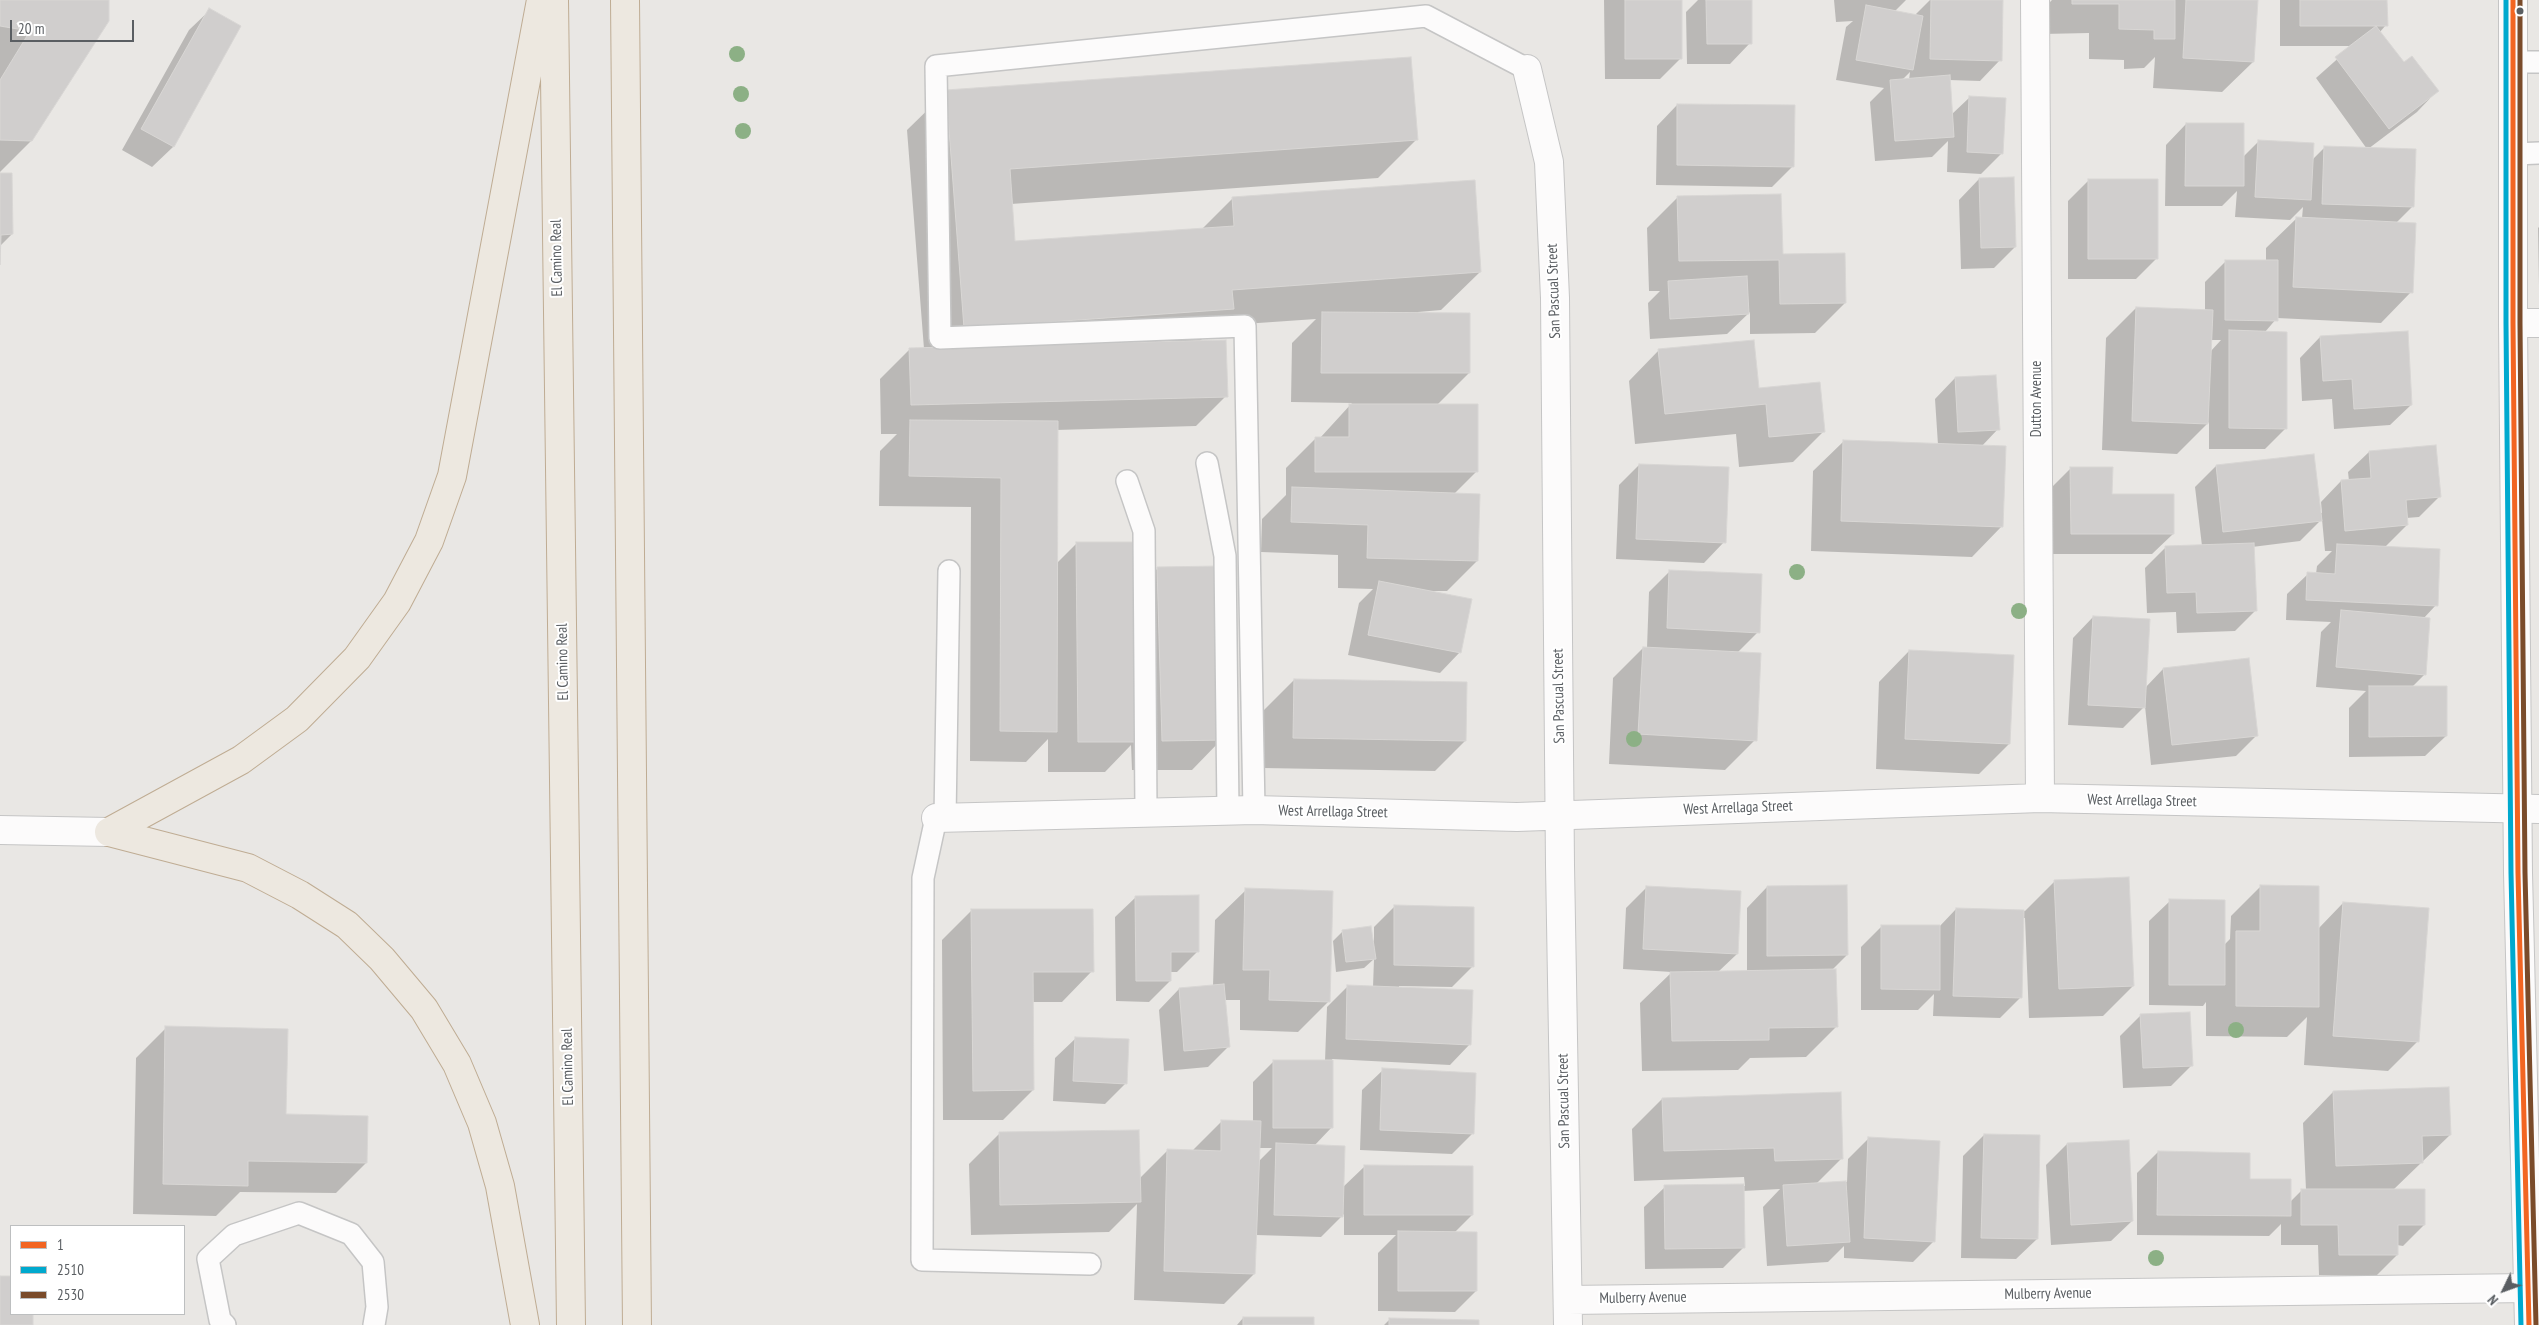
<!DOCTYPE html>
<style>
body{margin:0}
#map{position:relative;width:2539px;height:1325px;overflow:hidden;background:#e9e7e4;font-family:"PT Sans Narrow",sans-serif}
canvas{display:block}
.legend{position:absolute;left:10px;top:1225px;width:175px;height:90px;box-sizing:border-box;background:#fff;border:1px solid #bdbfc0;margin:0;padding:6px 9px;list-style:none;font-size:15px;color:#5a5e62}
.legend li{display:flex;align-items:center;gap:10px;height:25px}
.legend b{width:25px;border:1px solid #bdbfc0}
.north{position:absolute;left:2479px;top:1265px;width:50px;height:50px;-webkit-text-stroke:4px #fff;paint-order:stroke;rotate:228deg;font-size:14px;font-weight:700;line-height:20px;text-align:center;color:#5a5e62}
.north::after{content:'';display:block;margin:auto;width:18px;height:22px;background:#5a5e62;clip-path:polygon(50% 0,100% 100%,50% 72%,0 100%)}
.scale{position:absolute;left:10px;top:20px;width:124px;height:22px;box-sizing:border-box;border:2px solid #5a5e62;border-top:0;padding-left:6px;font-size:15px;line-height:18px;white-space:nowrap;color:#5a5e62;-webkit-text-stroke:4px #fff;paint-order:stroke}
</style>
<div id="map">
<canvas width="2539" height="1325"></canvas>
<ul class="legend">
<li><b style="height:6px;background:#f26522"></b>1</li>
<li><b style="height:6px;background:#00a9ce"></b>2510</li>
<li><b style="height:6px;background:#7a4b2a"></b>2530</li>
</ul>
<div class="north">N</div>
<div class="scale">20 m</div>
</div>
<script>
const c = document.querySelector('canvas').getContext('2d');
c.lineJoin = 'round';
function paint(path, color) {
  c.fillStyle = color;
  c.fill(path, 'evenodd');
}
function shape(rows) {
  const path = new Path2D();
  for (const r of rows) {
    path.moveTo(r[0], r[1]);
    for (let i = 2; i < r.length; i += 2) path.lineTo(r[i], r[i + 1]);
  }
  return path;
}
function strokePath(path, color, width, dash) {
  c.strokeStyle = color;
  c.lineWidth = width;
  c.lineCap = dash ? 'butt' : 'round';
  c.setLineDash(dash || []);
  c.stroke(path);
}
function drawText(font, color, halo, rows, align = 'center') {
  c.font = font + ' "PT Sans Narrow",sans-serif';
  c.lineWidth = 4;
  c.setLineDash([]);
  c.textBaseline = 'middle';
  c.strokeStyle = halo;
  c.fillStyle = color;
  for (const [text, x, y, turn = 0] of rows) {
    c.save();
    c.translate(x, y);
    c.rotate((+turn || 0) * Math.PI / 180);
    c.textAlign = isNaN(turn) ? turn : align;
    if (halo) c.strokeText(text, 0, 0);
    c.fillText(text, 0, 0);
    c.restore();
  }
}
const shadow = shape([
 [0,0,108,0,31,141,0,172],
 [1604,0,1681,0,1681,58,1660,79,1605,79],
 [1698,0,1751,0,1750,43,1730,64,1687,64,1686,12],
 [1834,0,1906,0,1894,12,1914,16,1930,0,1974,0,2000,60,1980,81,1949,80,1951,115,1970,97,2002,153,1981,174,1947,172,1948,141,1932,157,1875,161,1870,102,1884,88,1836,80,1846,27,1853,21,1836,22],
 [1910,72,1909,80,1901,81],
 [2052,0,2257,0,2253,62,2222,92,2153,88,2155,57,2144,68,2124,69,2124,60,2089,59,2089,33,2043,34,2043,9],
 [2280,0,2386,0,2386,25,2379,33,2403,64,2437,91,2417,112,2368,149,2412,207,2396,223,2411,292,2381,323,2277,318,2265,332,2285,429,2265,449,2209,449,2209,422,2177,454,2102,450,2106,338,2136,308,2205,311,2205,282,2226,261,2266,261,2266,248,2297,218,2302,218,2303,207,2290,220,2235,217,2237,191,2222,206,2165,206,2166,145,2186,124,2243,157,2259,141,2312,160,2325,147,2367,149,2316,78,2352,46,2280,46],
 [2210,340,2221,340,2210,352],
 [210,10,240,27,173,147,152,167,122,150,189,30],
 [946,92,1416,140,1378,178,1011,204,1014,243,1202,229,1233,198,1480,272,1441,310,1418,312,1469,373,1437,405,1477,471,1454,494,1477,561,1447,591,1429,591,1460,652,1440,673,1348,655,1359,603,1373,589,1338,588,1338,555,1261,552,1262,519,1286,495,1286,468,1316,438,1320,438,1352,403,1291,402,1292,343,1316,319,1215,326,1199,342,1226,396,1196,426,1056,430,1056,564,1077,543,1134,592,1158,568,1222,739,1192,770,1132,770,1131,745,1105,772,1048,772,1048,739,1026,762,970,761,971,507,879,506,880,451,897,434,881,434,880,379,910,349,924,349,907,130],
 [1677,105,1793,166,1772,187,1656,185,1657,126],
 [0,174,12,234,0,246],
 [1979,179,2015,247,1994,268,1961,269,1959,200],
 [2089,180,2157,258,2136,279,2068,279,2068,201],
 [1678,197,1781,255,1845,303,1815,333,1750,334,1750,312,1727,334,1650,339,1648,303,1660,291,1649,291,1647,228],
 [2539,227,2539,286,2538,228],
 [2320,337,2411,405,2390,425,2334,429,2332,399,2302,401,2300,358],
 [1659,350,1824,431,1793,462,1739,467,1736,434,1635,444,1629,381],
 [1955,378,1998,429,1981,447,2002,526,1972,557,1811,551,1813,471,1844,441,1938,445,1935,399],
 [2369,452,2439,497,2419,517,2406,518,2407,525,2384,548,2436,605,2423,619,2425,674,2412,687,2446,736,2425,756,2349,757,2349,708,2366,691,2316,687,2321,632,2331,622,2286,620,2287,594,2308,574,2316,574,2317,566,2332,551,2325,551,2322,519,2300,541,2252,547,2256,610,2235,631,2177,633,2176,612,2147,613,2145,568,2166,547,2202,546,2195,487,2216,466,2319,513,2322,513,2321,502,2341,481,2349,481,2348,472],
 [1639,465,1724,542,1704,563,1616,559,1619,485],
 [2071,468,2111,496,2173,534,2152,554,2051,554,2050,489],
 [1670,571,1758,632,1737,653,1755,740,1725,770,1609,764,1613,678,1643,648,1647,648,1649,592],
 [2093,617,2145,688,2163,669,2257,735,2236,756,2151,765,2145,706,2123,728,2068,725,2073,638],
 [1909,651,2009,744,1979,774,1876,769,1879,682],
 [1294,680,1465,741,1435,771,1263,768,1264,710],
 [2055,881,2133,986,2103,1016,2029,1018,2025,918,2023,918,2020,998,2000,1018,1933,1016,1934,994,1918,1010,1861,1010,1861,947,1882,926,1939,927,1956,909,2025,911],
 [2261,886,2318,929,2343,903,2418,1041,2388,1071,2304,1065,2307,1017,2287,1037,2206,1036,2206,1002,2203,1006,2149,1005,2149,921,2170,901,2224,945,2230,939,2231,916],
 [1647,887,1737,954,1718,972,1747,972,1747,908,1767,887,1847,955,1831,971,1836,1027,1806,1057,1750,1058,1738,1070,1642,1071,1640,1003,1672,972,1623,969,1626,908],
 [1246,890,1329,1001,1298,1032,1240,1030,1240,1000,1224,1000,1228,1047,1208,1067,1164,1071,1159,1010,1179,989,1213,986,1215,920],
 [1136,897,1198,951,1177,972,1170,972,1170,981,1149,1002,1116,1001,1115,917],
 [1394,907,1473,966,1452,987,1399,986,1399,988,1470,1044,1450,1065,1332,1059,1332,1127,1314,1146,1342,1188,1364,1167,1472,1215,1454,1233,1476,1291,1455,1312,1378,1311,1378,1253,1396,1235,1344,1235,1344,1214,1321,1237,1256,1235,1254,1274,1224,1304,1134,1300,1137,1204,1109,1232,971,1235,969,1164,999,1134,1139,1179,1168,1150,1192,1151,1222,1121,1253,1122,1253,1082,1273,1062,1325,1061,1327,1007,1348,986,1373,987,1374,959,1364,968,1336,972,1333,941,1343,931,1374,941,1374,927],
 [1259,1148,1272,1148,1258,1162],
 [972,910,1092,971,1062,1002,1032,1002,1033,1090,1003,1120,943,1120,942,940],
 [2141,1015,2192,1065,2171,1086,2123,1088,2120,1036],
 [166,1028,285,1116,366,1163,336,1193,240,1192,216,1216,133,1214,136,1058],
 [1076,1038,1125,1084,1105,1104,1053,1101,1055,1058],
 [1383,1070,1473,1133,1452,1154,1360,1150,1362,1090],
 [2333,1092,2450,1135,2393,1190,2424,1225,2403,1246,2397,1245,2397,1255,2376,1276,2319,1275,2318,1245,2281,1245,2281,1224,2269,1236,2137,1235,2137,1173,2158,1152,2249,1180,2290,1202,2302,1190,2306,1190,2303,1123],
 [1662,1099,1842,1158,1816,1184,1847,1182,1848,1159,1868,1139,1934,1241,1913,1262,1844,1258,1844,1246,1828,1262,1767,1266,1763,1207,1780,1189,1743,1191,1744,1247,1723,1268,1645,1269,1644,1207,1665,1187,1745,1186,1744,1177,1634,1181,1632,1129],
 [1984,1135,2037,1239,2016,1259,1961,1258,1963,1156],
 [2067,1144,2132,1221,2111,1241,2051,1245,2046,1165],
 [0,1277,11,1277,11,1314,32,1314,32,1325,0,1325],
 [1243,1318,1313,1325,1237,1325],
 [1390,1319,1478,1325,1384,1325]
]);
const building = shape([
 [0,0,109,0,109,21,32,141,0,140,0,80,30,31,0,26,0,0],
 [1625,0,1682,0,1682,59,1625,59,1625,0],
 [1706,0,1752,0,1752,44,1707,44,1706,0],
 [1931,0,2003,0,2002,61,1930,59,1931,0],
 [2072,0,2175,0,2175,39,2154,39,2154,30,2119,29,2119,4,2072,4,2072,0],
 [2186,0,2258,0,2254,62,2183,58,2186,0],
 [2300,0,2387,0,2388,26,2300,26,2300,0],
 [1866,5,1923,16,1913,70,1856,60,1866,5],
 [209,8,241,26,174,147,141,129,209,8],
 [2376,26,2404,62,2412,56,2439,91,2389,129,2335,57,2376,26],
 [1411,57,1418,140,1010,169,1015,241,1234,226,1232,197,1475,180,1481,272,1232,290,1234,309,964,328,946,90,1411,57],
 [1950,75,1954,137,1895,141,1890,80,1950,75],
 [1969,96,2006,98,2003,154,1967,152,1969,96],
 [1677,104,1795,105,1794,167,1677,165,1677,104],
 [2186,123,2244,123,2244,186,2185,186,2186,123],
 [2258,140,2314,143,2311,200,2255,197,2258,140],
 [2324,146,2416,149,2414,207,2322,204,2324,146],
 [0,173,12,173,13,234,1,235,0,265,0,173],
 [2014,177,2016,247,1981,248,1979,178,2014,177],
 [2088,179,2158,179,2158,259,2088,259,2088,179],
 [1781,194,1783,254,1845,253,1846,303,1780,304,1779,260,1679,261,1677,196,1781,194],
 [2296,217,2416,223,2413,293,2293,287,2296,217],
 [2225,260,2278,260,2278,321,2225,320,2225,260],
 [1747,276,1749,314,1670,319,1668,281,1747,276],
 [2136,307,2213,310,2208,424,2132,421,2136,307],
 [1322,312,1470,313,1470,373,1321,373,1322,312],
 [2229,330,2287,332,2287,429,2229,428,2229,330],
 [2408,331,2412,405,2354,409,2352,379,2323,381,2320,336,2408,331],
 [1226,340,1228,397,911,405,909,348,1226,340],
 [1754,340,1759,388,1820,382,1825,432,1769,437,1766,404,1665,414,1658,349,1754,340],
 [1996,375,2000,430,1958,432,1955,377,1996,375],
 [1349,404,1478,404,1478,472,1315,472,1315,437,1349,437,1349,404],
 [910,420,1058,421,1057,732,1000,731,1001,478,909,476,910,420],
 [1843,440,2006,446,2003,527,1841,521,1843,440],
 [2436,445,2441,497,2406,500,2408,525,2345,531,2341,480,2371,478,2369,451,2436,445],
 [2314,454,2322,521,2223,532,2216,465,2314,454],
 [1639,464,1729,467,1726,543,1636,539,1639,464],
 [2070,467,2113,467,2112,494,2174,494,2174,534,2071,534,2070,467],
 [1292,487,1480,494,1478,561,1367,558,1368,525,1291,522,1292,487],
 [1076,542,1135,542,1136,742,1078,742,1076,542],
 [2254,543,2257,611,2197,613,2196,592,2167,593,2165,546,2254,543],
 [2337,544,2440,549,2438,606,2306,600,2307,572,2335,574,2337,544],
 [1220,566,1224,740,1162,741,1157,567,1220,566],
 [1669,570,1762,574,1760,633,1667,628,1669,570],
 [1379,581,1472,599,1461,653,1368,635,1379,581],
 [2341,610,2430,618,2426,675,2336,667,2341,610],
 [2093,616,2150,619,2145,708,2088,705,2093,616],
 [1643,647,1761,653,1757,741,1638,734,1643,647],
 [1909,650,2014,655,2010,744,1905,739,1909,650],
 [2249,658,2258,736,2172,745,2163,668,2249,658],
 [1294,679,1467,682,1466,741,1293,738,1294,679],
 [2369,686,2447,686,2447,736,2369,737,2369,686],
 [2129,877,2134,986,2059,989,2054,880,2129,877],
 [1847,885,1848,955,1767,956,1767,886,1847,885],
 [2260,885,2319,886,2319,1007,2236,1006,2236,931,2260,931,2260,885],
 [1646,886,1741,891,1738,954,1643,949,1646,886],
 [1245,888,1333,891,1330,1002,1269,1000,1270,970,1243,970,1245,888],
 [1199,895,1199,952,1171,952,1171,981,1136,981,1135,896,1199,895],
 [2169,899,2225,900,2225,985,2169,985,2169,899],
 [2343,902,2429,908,2419,1042,2333,1036,2343,902],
 [1394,905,1474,907,1474,967,1394,965,1394,905],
 [1956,908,2024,910,2022,998,1953,996,1956,908],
 [971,909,1093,909,1094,972,1033,972,1034,1090,973,1091,971,909],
 [1881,925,1940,925,1940,990,1881,989,1881,925],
 [1371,926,1376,959,1346,962,1342,930,1371,926],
 [1836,969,1838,1027,1769,1028,1769,1040,1672,1041,1670,972,1836,969],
 [1224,984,1230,1047,1184,1051,1179,988,1224,984],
 [1347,985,1473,990,1471,1045,1346,1039,1347,985],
 [2190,1012,2193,1066,2143,1068,2140,1014,2190,1012],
 [165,1026,288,1029,286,1114,368,1116,367,1163,248,1161,248,1186,163,1184,165,1026],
 [1075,1037,1129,1039,1127,1084,1073,1081,1075,1037],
 [1273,1060,1333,1060,1333,1128,1273,1128,1273,1060],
 [1382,1068,1476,1073,1474,1134,1380,1130,1382,1068],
 [2449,1087,2451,1135,2422,1136,2423,1163,2336,1166,2333,1091,2449,1087],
 [1841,1092,1843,1159,1775,1161,1774,1148,1664,1151,1662,1098,1841,1092],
 [1221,1120,1261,1121,1255,1274,1164,1271,1167,1149,1221,1151,1221,1120],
 [1139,1130,1141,1202,1000,1205,999,1132,1139,1130],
 [1984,1134,2040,1135,2038,1239,1981,1238,1984,1134],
 [1868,1137,1940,1141,1935,1242,1864,1238,1868,1137],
 [2129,1140,2133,1221,2071,1225,2067,1143,2129,1140],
 [1276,1143,1345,1146,1343,1217,1274,1215,1276,1143],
 [2158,1151,2250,1153,2250,1179,2291,1179,2291,1216,2157,1215,2158,1151],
 [1364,1165,1473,1166,1473,1215,1364,1215,1364,1165],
 [1846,1181,1850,1242,1787,1246,1783,1185,1846,1181],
 [1744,1184,1745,1248,1665,1249,1664,1185,1744,1184],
 [2301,1189,2425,1189,2425,1225,2398,1225,2398,1255,2339,1255,2338,1225,2301,1225,2301,1189],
 [1398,1231,1477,1232,1477,1291,1398,1291,1398,1231],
 [0,1276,11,1276,11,1314,33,1314,33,1325,0,1325,0,1276],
 [1243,1317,1314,1317,1314,1325,1243,1325,1243,1317],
 [1389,1318,1479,1320,1479,1325,1389,1325,1389,1318]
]);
const lane = shape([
 [2513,62,2539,62],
 [2514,154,2539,153],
 [1207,463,1225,556,1228,811],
 [1127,481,1144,531,1146,813],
 [1254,810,1245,326,940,338,936,66,1426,16,1527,69],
 [936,818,923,878,922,1260,1090,1264],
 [945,818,949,571],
 [225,1325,220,1320,208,1259,234,1235,299,1213,351,1234,373,1262,377,1307,374,1325]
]);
const street = shape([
 [2035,0,2040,798],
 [1527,69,1549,162,1555,298,1560,865,1568,1325],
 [2513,323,2539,323],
 [936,818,1254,810,1517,817,2040,798,2539,809],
 [0,830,109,832],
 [1568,1300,2529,1288]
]);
const secondary = shape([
 [2513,0,2513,323,2518,873,2529,1325]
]);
const highway = shape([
 [554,0,571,1325],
 [625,0,637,1325],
 [109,832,241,760,297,719,357,658,397,602,429,541,452,476,541,0],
 [109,832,248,868,300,895,347,925,382,959,424,1009,457,1064,482,1123,500,1186,525,1325]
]);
const bus1 = shape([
 [2513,0,2513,323,2518,873,2529,1325]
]);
const bus2 = shape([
 [2506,0,2506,323,2511,873,2521,1325]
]);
const bus3 = shape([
 [2520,0,2520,323,2525,873,2536,1325]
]);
const trees = [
 [737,54],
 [741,94],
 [743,131],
 [1797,572],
 [2019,611],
 [1634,739],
 [2236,1030],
 [2156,1258]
];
const markers = [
 [2520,11,4.5,"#5a5e62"]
];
const streetNames = [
 ["El Camino Real",557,258,-91],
 ["San Pascual Street",1554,291,-92],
 ["Dutton Avenue",2037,399,-90],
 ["El Camino Real",563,662,-91],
 ["San Pascual Street",1559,696,-91],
 ["West Arrellaga Street",2142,801,1],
 ["West Arrellaga Street",1738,808,-2],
 ["West Arrellaga Street",1333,812,1],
 ["El Camino Real",568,1067,-91],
 ["San Pascual Street",1564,1101,-91],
 ["Mulberry Avenue",2048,1294,-1],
 ["Mulberry Avenue",1643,1298,-1]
];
paint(shadow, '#0003');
paint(building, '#d0cecd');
strokePath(building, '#d8d6d4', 1);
strokePath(lane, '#c5c5c5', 24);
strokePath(street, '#c5c5c5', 30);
strokePath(secondary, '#c5c5c5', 30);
strokePath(highway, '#bfac93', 30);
strokePath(lane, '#fcfbfb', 21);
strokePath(street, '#fcfbfb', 28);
strokePath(secondary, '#fcfbfb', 28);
strokePath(highway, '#ede8e0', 28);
strokePath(bus1, '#f26522', 5);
strokePath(bus2, '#00a9ce', 5);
strokePath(bus3, '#7a4b2a', 5);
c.fillStyle = '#8cb085';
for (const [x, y] of trees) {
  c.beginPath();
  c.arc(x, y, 8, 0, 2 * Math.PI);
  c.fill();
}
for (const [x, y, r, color] of markers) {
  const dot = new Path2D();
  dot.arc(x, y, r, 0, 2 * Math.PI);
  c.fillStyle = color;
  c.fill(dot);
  strokePath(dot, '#fff', 2);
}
drawText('15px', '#5a5e62', '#fff', streetNames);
</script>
